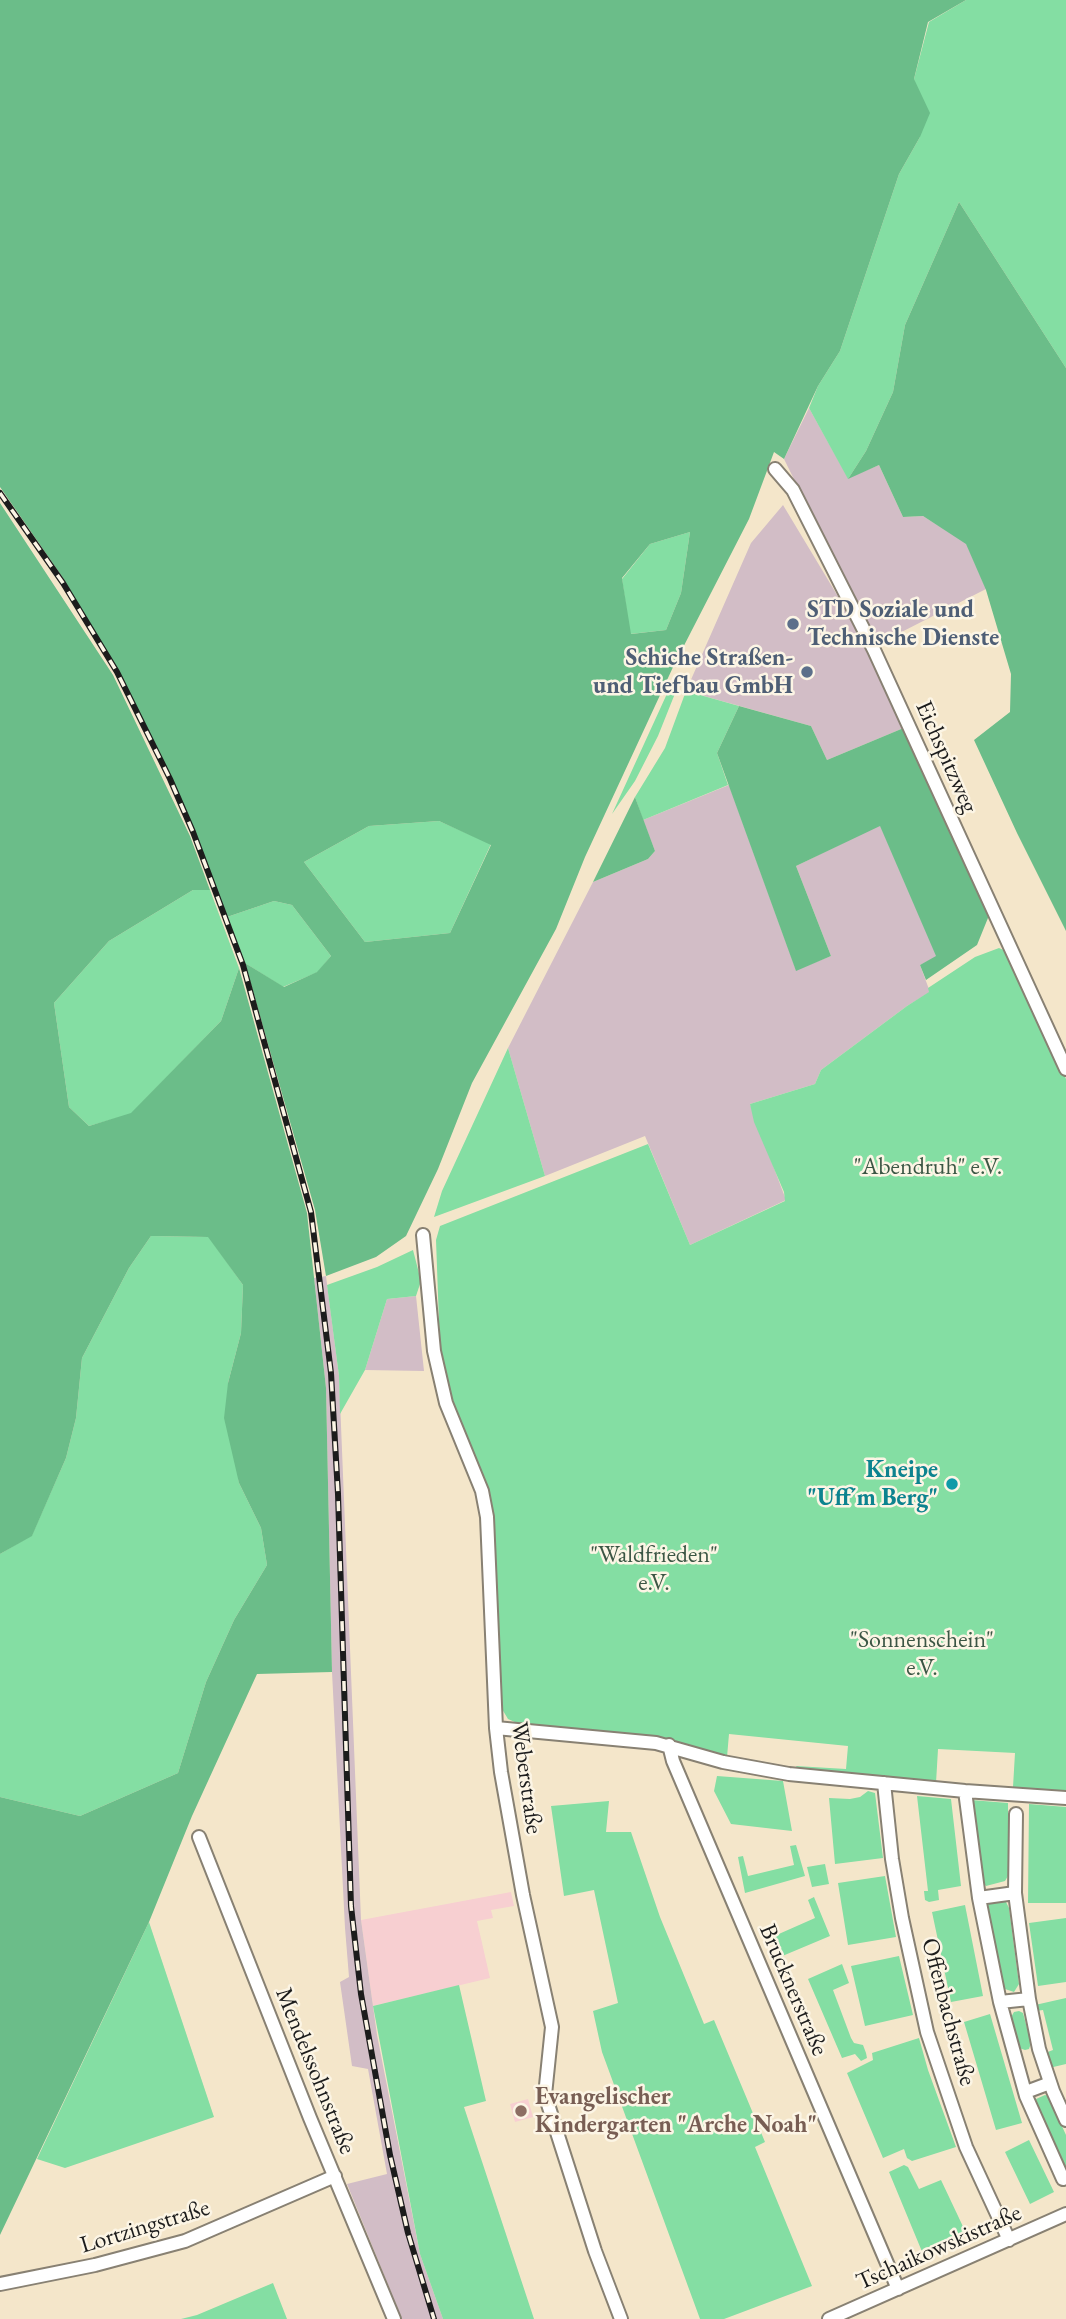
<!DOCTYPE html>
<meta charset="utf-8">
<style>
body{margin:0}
canvas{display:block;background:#f4e6ca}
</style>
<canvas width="1066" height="2319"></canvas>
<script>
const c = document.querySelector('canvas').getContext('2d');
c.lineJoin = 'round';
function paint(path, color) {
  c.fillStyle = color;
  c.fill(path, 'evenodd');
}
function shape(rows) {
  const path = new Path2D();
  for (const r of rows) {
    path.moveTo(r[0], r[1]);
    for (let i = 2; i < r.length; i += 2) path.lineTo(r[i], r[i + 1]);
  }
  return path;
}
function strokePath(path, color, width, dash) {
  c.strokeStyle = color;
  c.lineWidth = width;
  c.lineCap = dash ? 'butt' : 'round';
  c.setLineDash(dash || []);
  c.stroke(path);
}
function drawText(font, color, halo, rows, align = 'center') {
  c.font = font + ' "EB Garamond",serif';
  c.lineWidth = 5;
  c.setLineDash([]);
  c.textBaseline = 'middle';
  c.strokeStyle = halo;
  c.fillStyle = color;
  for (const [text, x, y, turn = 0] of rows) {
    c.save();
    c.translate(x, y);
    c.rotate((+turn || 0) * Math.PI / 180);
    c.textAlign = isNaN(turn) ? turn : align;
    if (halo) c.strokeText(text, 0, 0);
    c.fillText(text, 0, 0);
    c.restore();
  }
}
const built = shape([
 [511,1892,514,1906,491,1910,493,1918,477,1921,490,1978,373,2006,361,1920],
 [528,2099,533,2117,515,2122,510,2104]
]);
const industrial = shape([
 [809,408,848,478,879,465,903,517,923,516,966,543,986,589,876,645,784,459],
 [783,505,872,653,906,727,827,760,811,726,686,691,751,543],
 [729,785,796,970,831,956,796,866,880,825,937,957,920,965,930,992,907,1006,821,1070,815,1084,750,1104,786,1200,690,1245,645,1136,545,1176,508,1048,593,882,648,859,655,851,643,820],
 [326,1276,339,1376,361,1920,377,2035,420,2254,443,2319,402,2319,347,2184,387,2174,368,2069,352,2066,340,1982,349,1977,345,1928,332,1672,326,1388,314,1278],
 [416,1296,424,1371,365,1370,387,1299]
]);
const green = shape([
 [966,0,1066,0,1066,368,959,202,905,325,893,392,866,451,848,479,809,408,818,386,840,351,899,174,920,137,914,79,929,22],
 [690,532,681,593,666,630,630,634,622,579,650,544],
 [676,674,676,691,658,736,635,781,612,814],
 [686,691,739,706,717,753,728,785,643,820,635,797,665,748],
 [439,821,491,844,450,933,365,942,304,862,369,826],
 [193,890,210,890,239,968,221,1021,131,1114,89,1126,69,1107,54,1003,109,941],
 [274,901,292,905,331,956,318,972,283,987,245,963,227,917],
 [999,948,1008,952,1066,1079,1066,1791,1013,1787,1015,1753,938,1749,936,1783,798,1769,796,1766,846,1769,848,1746,729,1734,727,1757,662,1737,517,1723,508,1719,502,1709,493,1522,446,1403,440,1350,436,1240,440,1226,648,1144,690,1245,785,1201,784,1192,754,1122,750,1104,815,1084,821,1070,907,1006,929,992,928,988,975,957],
 [508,1048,545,1176,434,1217,442,1191],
 [151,1236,209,1237,243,1285,241,1333,228,1383,239,1483,261,1528,267,1565,234,1620,206,1682,178,1773,80,1816,0,1797,0,1554,32,1535,66,1458,76,1418,82,1358,129,1268],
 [413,1250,421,1281,416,1296,387,1299,365,1370,340,1414,339,1376,327,1285,377,1267],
 [717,1776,783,1781,792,1831,731,1824,714,1791],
 [868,1791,875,1793,883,1858,835,1864,829,1798,850,1799,860,1797],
 [917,1796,951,1799,961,1886,938,1890,939,1900,929,1902,925,1900,924,1891,928,1891],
 [971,1800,1008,1803,1008,1876,1005,1881,986,1886,982,1882],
 [609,1801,606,1832,631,1832,660,1917,704,2024,714,2020,765,2142,755,2147,812,2286,724,2319,700,2319,602,2052,593,2011,618,2003,594,1890,564,1896,551,1806],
 [1029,1804,1066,1807,1066,1903,1028,1903],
 [796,1845,805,1876,745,1893,738,1857,743,1856,748,1876,794,1865,790,1846],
 [825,1864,829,1884,812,1887,807,1867],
 [885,1876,896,1937,848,1945,838,1883],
 [814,1897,830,1936,780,1957,772,1937,815,1918,808,1900],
 [998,1900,1006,1902,1009,1908,1019,1984,1014,1992,1002,1988,986,1909,989,1903],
 [965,1905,983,1996,951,2002,932,1912],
 [1066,1918,1066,1982,1038,1986,1029,1923],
 [149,1922,214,2117,65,2168,37,2159],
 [899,1956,913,2015,865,2026,851,1966],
 [842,1964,849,1983,833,1990,851,2038,854,2043,863,2045,866,2053,867,2058,861,2061,855,2054,842,2058,808,1979],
 [459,1985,486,2101,464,2107,534,2319,443,2319,420,2254,373,2006],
 [1066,1998,1066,2064,1049,2068,1045,2053,1053,2050,1043,2010,1036,2011,1035,2005],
 [1019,2011,1023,2013,1031,2043,1029,2049,1025,2050,1019,2048,1010,2019,1014,2012],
 [990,2014,1022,2123,996,2130,964,2022],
 [919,2038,928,2070,956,2147,912,2161,907,2158,904,2149,883,2158,847,2073,873,2060,872,2053],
 [1045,2095,1048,2096,1066,2135,1066,2170,1037,2106,1036,2099],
 [1029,2140,1054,2192,1030,2204,1005,2152],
 [904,2165,908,2167,919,2189,941,2180,967,2235,923,2254,889,2172],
 [273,2283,287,2319,181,2319,197,2315]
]);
const forest = shape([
 [0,0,966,0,928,22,914,79,930,113,920,137,899,174,840,351,818,386,784,459,774,452,749,519,674,665,585,857,556,929,472,1083,438,1169,406,1236,376,1257,326,1276,315,1210,245,963,284,987,317,972,331,956,292,905,274,901,227,917,171,776,118,670,63,578,0,487],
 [690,532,681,593,666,630,631,634,622,578,650,544],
 [439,821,491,845,450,933,365,942,304,862,369,826],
 [959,202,1066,368,1066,931,1017,833,974,740,1010,712,1011,674,986,590,966,544,923,516,903,517,879,465,848,479,866,451,893,392,905,325],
 [0,503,113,675,190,836,210,890,193,890,109,941,54,1003,69,1107,89,1126,131,1113,221,1021,239,968,307,1213,326,1388,332,1672,257,1674,192,1816,149,1922,0,2235,0,1797,80,1816,178,1773,206,1682,234,1620,267,1565,261,1528,239,1483,224,1418,228,1383,241,1333,243,1285,208,1237,151,1236,129,1268,82,1358,76,1418,66,1458,32,1536,0,1554],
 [739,706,811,726,827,760,906,727,990,913,977,945,926,980,920,965,936,956,880,826,796,866,831,956,796,971,717,753],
 [635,797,655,851,648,859,593,882]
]);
const street = shape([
 [775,469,793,490,874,650,1066,1069],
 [423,1235,434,1351,446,1403,482,1491,487,1517,496,1728,501,1772,523,1895,552,2027,545,2095,595,2251,621,2319],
 [496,1728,656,1743,723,1762,789,1774,965,1791,1066,1798],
 [669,1745,673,1761,898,2289],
 [884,1783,892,1859,902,1918,927,2032,966,2147,1009,2240],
 [965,1791,979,1898,1015,1893,1016,1814],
 [199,1837,310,2118,394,2319],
 [979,1898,1000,2002,1029,1999,1015,1893],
 [1029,1999,1039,2049,1053,2091,1066,2120],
 [1000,2002,1026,2096,1063,2179],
 [1026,2092,1050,2083],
 [0,2284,95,2265,185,2241,335,2176],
 [829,2319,1066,2214]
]);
const rail = shape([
 [0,493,63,583,117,672,170,779,193,832,243,965,311,1212,331,1373,338,1494,351,1906,361,1994,390,2155,408,2233,434,2319]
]);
const markers = [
 [793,624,7,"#5c6f8a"],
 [807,672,7,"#5c6f8a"],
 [952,1484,7,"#0f9aa8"],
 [521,2111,7,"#8d6e63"]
];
const serviceNames = [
 ["STD Soziale und",807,610],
 ["Technische Dienste",807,638],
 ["Schiche Straßen-",793,658,"right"],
 ["und Tiefbau GmbH",793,686,"right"]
];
const streetNames = [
 ["Eichspitzweg",946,757,66],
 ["Weberstraße",526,1778,82],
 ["Brucknerstraße",793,1990,67],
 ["Offenbachstraße",948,2012,75],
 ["Mendelssohnstraße",315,2071,68],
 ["Lortzingstraße",145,2227,-17],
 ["Tschaikowskistraße",939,2248,-24]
];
const parkNames = [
 ["\"Abendruh\" e.V.",928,1167],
 ["\"Waldfrieden\"",654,1555],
 ["e.V.",654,1583],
 ["\"Sonnenschein\"",922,1640],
 ["e.V.",922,1668]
];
const cultureNames = [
 ["Kneipe",938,1470],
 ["\"Uff´m Berg\"",938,1498]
];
const educationNames = [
 ["Evangelischer",535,2097],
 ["Kindergarten \"Arche Noah\"",535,2125]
];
paint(built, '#f7cfd1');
paint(industrial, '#d2bdc6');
paint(green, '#84dea3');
paint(forest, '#6bbd89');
strokePath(street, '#888173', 16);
strokePath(street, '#fff', 12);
strokePath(rail, '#1c1c1c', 6);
strokePath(rail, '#fcf5e5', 3.5, [10]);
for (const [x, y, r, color] of markers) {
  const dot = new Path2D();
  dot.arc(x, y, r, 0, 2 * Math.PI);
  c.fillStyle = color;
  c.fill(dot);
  strokePath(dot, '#fcf5e5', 2.5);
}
drawText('bold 24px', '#4e5e75', '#fcf5e5', serviceNames, 'left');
drawText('24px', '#1c1c1c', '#fcf5e5', streetNames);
drawText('24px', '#3b5644', '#fcf5e5', parkNames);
drawText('bold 24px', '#0d838f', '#fcf5e5', cultureNames, 'right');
drawText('bold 24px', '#785e54', '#fcf5e5', educationNames, 'left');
</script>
